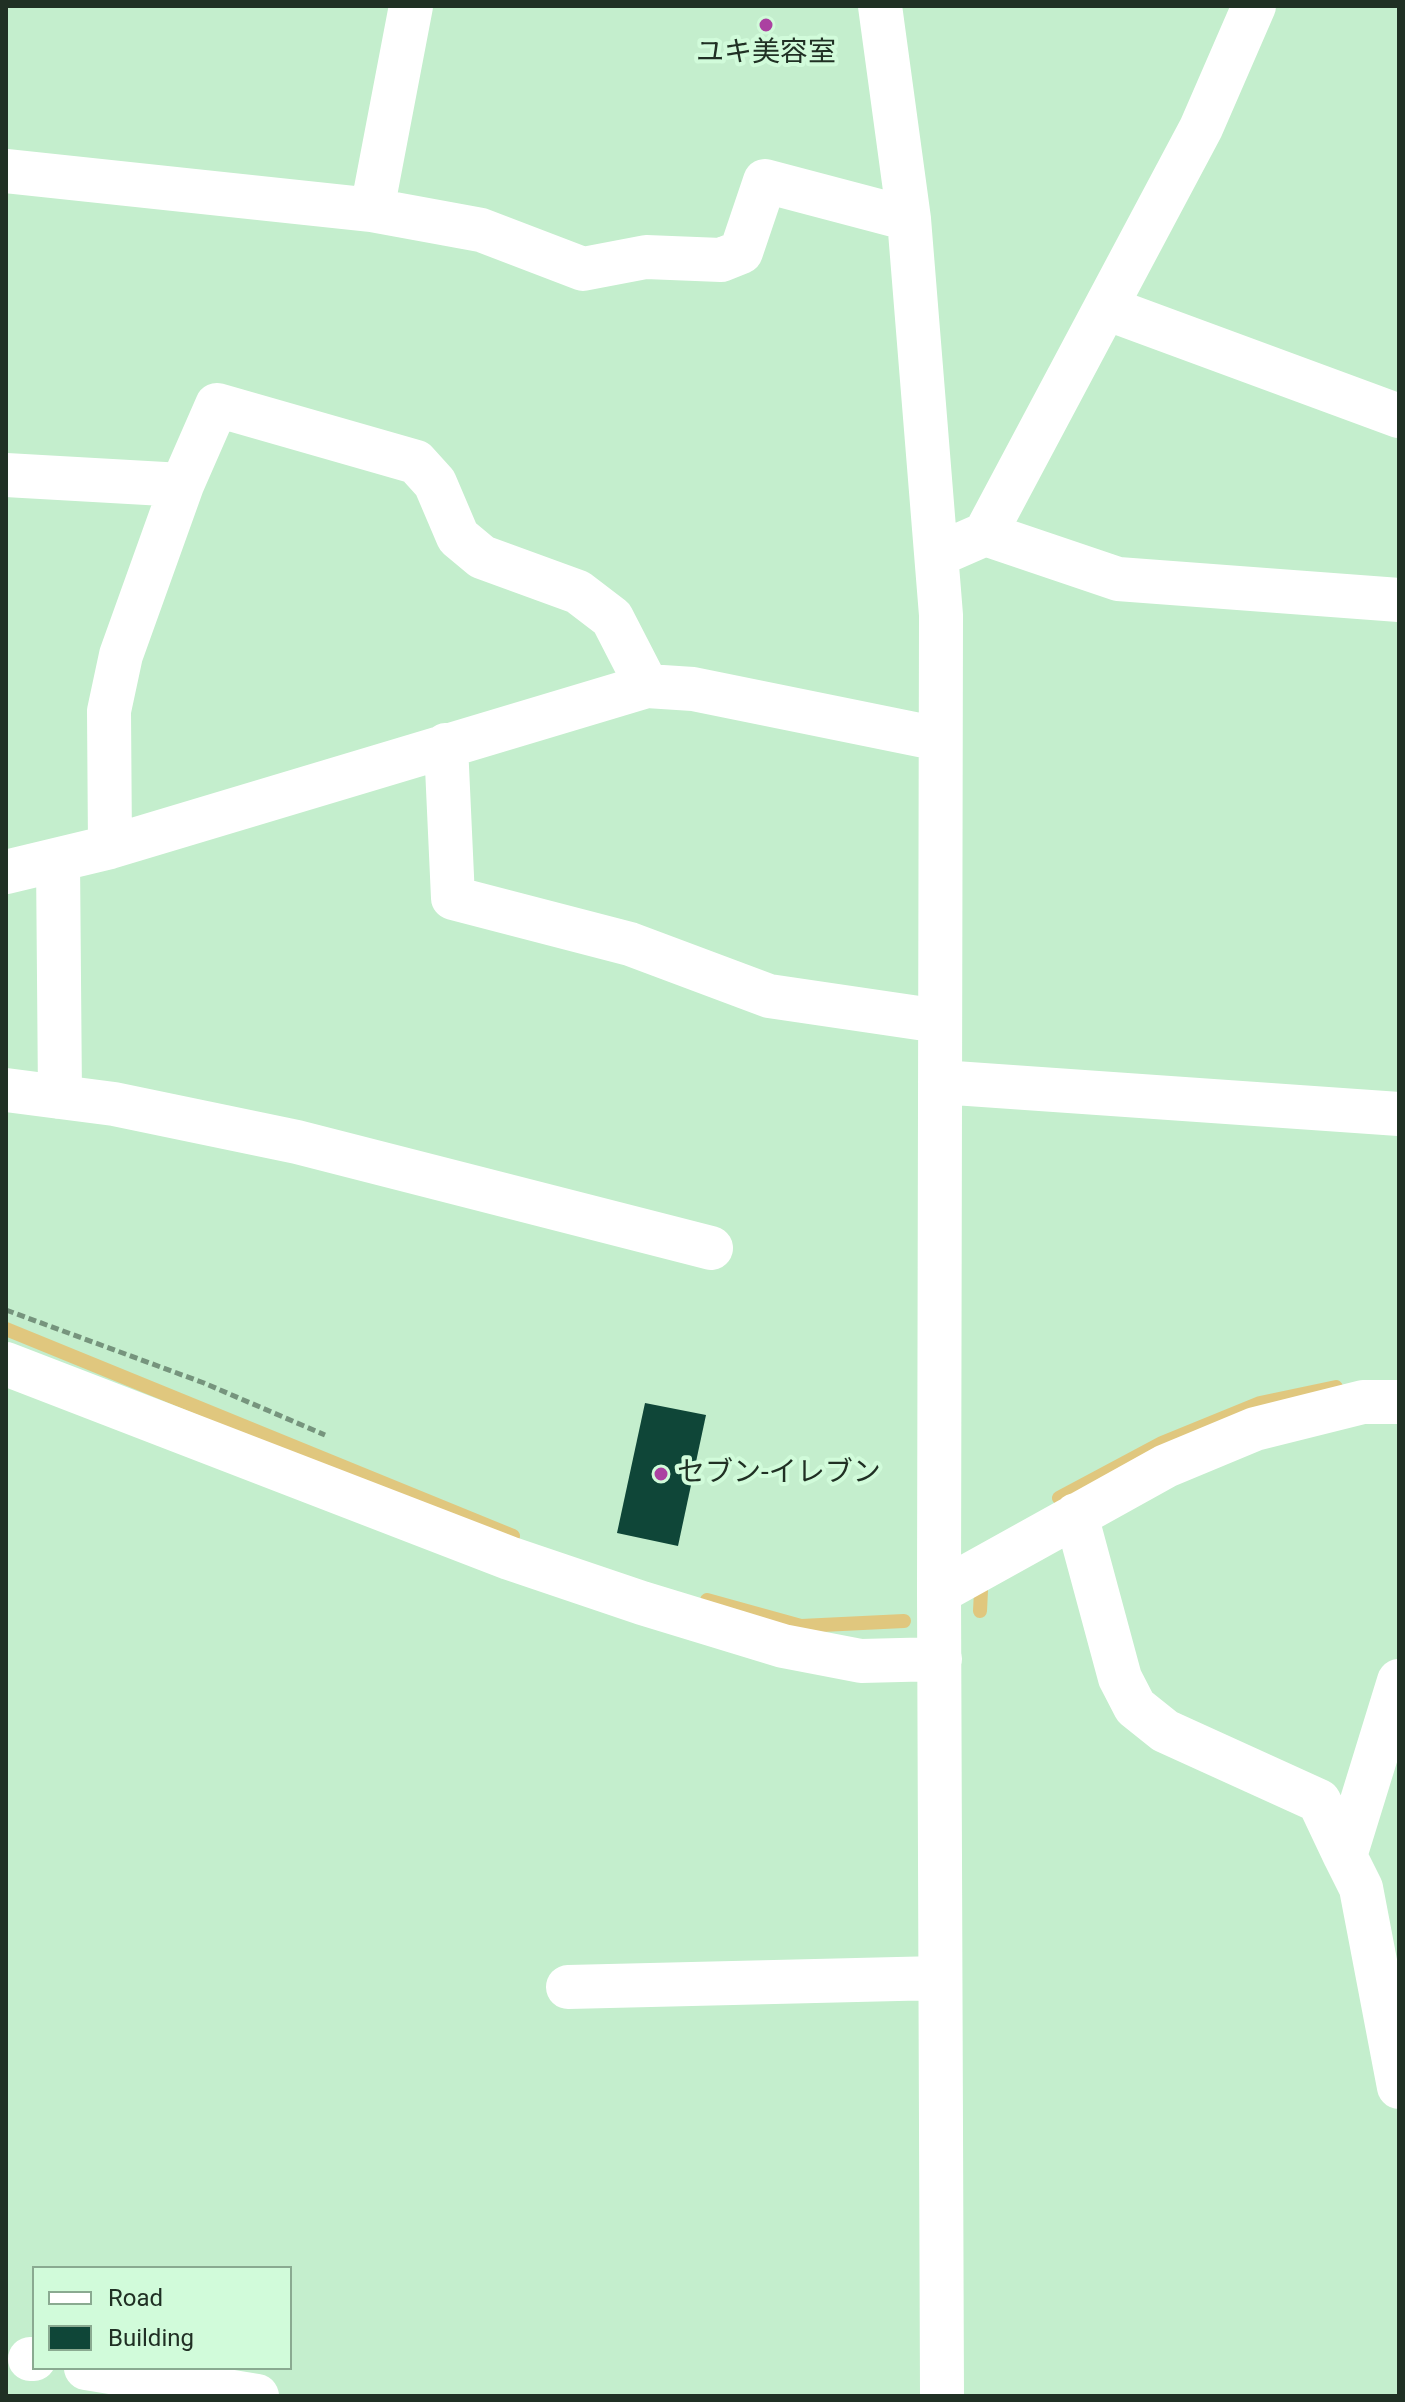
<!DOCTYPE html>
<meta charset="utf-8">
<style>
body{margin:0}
#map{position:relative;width:1405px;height:2402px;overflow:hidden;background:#c4eecd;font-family:Roboto,sans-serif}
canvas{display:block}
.frame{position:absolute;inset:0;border:8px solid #203024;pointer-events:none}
.legend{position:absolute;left:32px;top:2266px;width:260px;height:104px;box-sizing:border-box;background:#d1fbda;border:2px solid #8aaa91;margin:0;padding:10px 14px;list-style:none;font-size:24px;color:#203024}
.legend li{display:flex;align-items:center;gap:16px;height:40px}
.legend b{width:40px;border:2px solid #8aaa91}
</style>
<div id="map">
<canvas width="1405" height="2402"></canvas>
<div class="frame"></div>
<ul class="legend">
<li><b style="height:10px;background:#fff"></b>Road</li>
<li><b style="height:22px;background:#0f4638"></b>Building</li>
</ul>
</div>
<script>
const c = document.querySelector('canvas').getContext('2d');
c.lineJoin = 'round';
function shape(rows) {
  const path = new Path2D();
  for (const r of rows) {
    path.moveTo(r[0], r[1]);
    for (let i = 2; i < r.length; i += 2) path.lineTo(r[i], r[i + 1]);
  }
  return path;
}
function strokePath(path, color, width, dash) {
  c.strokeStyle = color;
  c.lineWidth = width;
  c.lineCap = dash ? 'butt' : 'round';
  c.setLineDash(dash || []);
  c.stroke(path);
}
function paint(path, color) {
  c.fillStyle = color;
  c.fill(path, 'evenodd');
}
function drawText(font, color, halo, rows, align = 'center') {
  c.font = font + ' Roboto,"Noto Sans JP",sans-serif';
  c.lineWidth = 8;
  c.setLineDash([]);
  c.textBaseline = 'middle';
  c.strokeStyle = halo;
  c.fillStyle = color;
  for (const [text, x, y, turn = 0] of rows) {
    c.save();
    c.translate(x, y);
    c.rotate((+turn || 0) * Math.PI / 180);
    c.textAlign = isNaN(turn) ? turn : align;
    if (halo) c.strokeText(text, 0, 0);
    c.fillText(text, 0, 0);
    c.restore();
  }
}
const stream = shape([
 [6,1329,513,1536],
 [1059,1498,1162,1443,1260,1403,1336,1387],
 [707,1600,801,1626,904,1621],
 [980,1611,981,1591]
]);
const building = shape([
 [645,1403,706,1415,678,1546,617,1533]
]);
const path = shape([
 [6,1310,204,1383,325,1435]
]);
const minor = shape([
 [880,6,909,219,941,615,939,1592,942,2396],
 [6,171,372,210,481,230,583,269,646,257,721,260,741,252,765,181,909,219],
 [372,210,411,6],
 [1106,308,1399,416],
 [6,475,182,485],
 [985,534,1118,579,1399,600],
 [937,555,985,534,1201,128,1254,6],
 [446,745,453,898,630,944,769,996,939,1021],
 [110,847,109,711,121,655,182,485,217,405,416,462,435,483,458,537,482,557,578,592,612,618,647,686],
 [58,860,60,1097],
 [6,872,110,847,647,686,693,689,939,739],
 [940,1082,1399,1114],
 [6,1090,114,1104,297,1142,711,1248],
 [6,1364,509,1558,642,1603,783,1646,861,1661,940,1659],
 [1076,1515,1120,1678,1135,1707,1165,1731,1319,1801,1345,1856],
 [939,1592,1166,1466,1255,1429,1363,1402,1399,1402],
 [1399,1681,1345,1856,1361,1888,1399,2087],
 [568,1987,939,1978],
 [30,2359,34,2359],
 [86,2368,257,2396]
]);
const markers = [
 [766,25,8,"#ab41a1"],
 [661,1474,8,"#ab41a1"]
];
const poiNames = [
 ["ユキ美容室",766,54],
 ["セブン-イレブン",677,1474,"left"]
];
strokePath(stream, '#e0c77e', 14);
paint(building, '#0f4638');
strokePath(path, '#76947d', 5, [8, 4]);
strokePath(minor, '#fff', 44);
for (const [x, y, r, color] of markers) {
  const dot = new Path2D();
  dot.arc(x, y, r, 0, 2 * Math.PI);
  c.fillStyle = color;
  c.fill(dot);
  strokePath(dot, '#d1fbda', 3);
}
drawText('28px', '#203024', '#d1fbda', poiNames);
</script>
